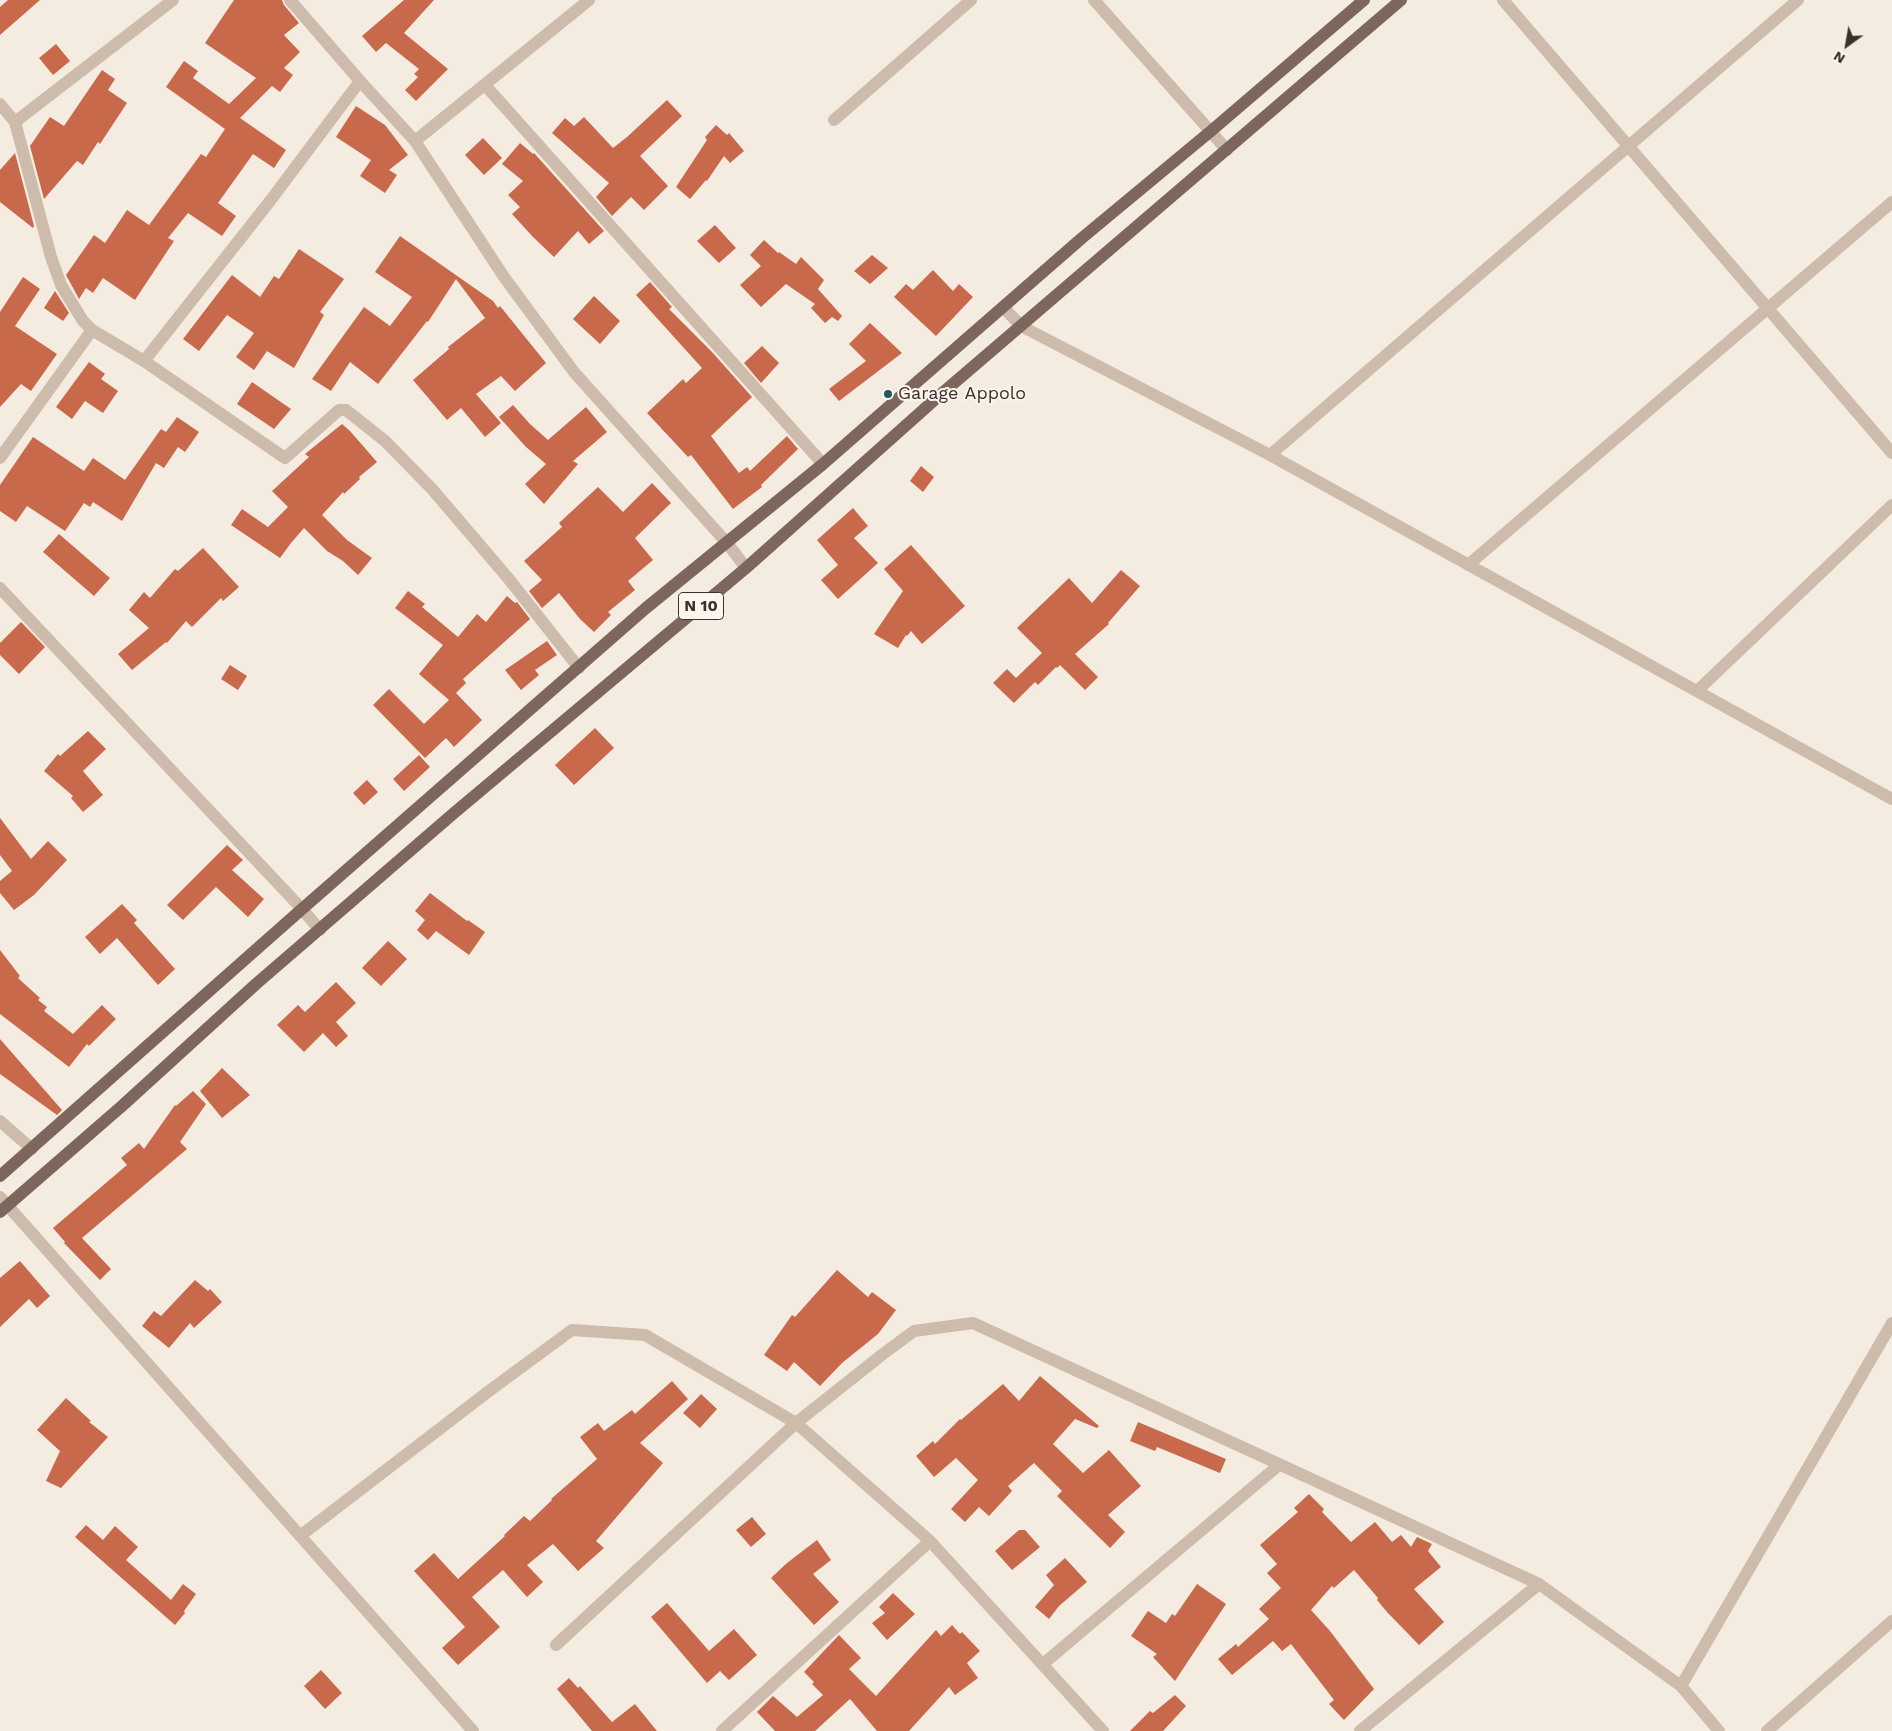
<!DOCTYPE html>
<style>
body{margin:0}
#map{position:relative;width:1892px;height:1731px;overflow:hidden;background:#f4ebe1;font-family:"Work Sans",sans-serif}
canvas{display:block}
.north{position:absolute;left:1822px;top:20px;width:50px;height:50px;-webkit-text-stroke:4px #fbf5ee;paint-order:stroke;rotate:212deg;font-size:14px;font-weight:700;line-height:20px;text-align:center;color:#3b302b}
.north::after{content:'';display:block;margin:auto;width:18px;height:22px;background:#3b302b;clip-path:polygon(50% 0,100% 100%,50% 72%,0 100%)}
</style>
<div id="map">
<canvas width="1892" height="1731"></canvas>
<div class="north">N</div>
</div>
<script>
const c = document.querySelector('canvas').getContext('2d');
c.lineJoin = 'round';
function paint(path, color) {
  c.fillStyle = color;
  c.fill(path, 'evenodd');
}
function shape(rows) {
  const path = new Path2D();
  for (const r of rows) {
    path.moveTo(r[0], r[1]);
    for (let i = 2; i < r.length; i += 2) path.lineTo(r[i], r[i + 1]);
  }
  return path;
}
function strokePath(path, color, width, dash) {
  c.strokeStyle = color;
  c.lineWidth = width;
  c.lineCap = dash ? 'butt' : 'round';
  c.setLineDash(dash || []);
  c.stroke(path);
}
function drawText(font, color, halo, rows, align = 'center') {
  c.font = font + ' "Work Sans",sans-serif';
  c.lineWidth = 4;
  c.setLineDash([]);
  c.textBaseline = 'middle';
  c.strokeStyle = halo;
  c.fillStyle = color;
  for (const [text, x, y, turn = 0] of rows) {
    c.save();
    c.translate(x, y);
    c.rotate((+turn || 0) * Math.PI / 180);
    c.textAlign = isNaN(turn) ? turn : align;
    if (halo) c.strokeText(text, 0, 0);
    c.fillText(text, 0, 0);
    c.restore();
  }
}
const building = shape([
 [8,0,40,0,0,35,0,7],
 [234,0,282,0,284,5,299,23,284,35,300,52,284,68,293,75,280,92,272,86,240,118,286,150,274,168,253,154,218,203,236,216,222,236,188,213,168,238,174,241,135,300,103,278,93,293,86,288,79,299,66,275,94,235,105,243,127,210,149,225,201,154,206,157,225,129,166,87,184,61,198,71,193,78,229,104,256,78,205,43],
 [404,0,434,0,404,33,448,69,416,101,405,90,418,77,414,74,419,69,386,43,376,52,362,36],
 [56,44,70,61,53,75,39,58],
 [102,70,115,79,108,90,127,103,100,144,98,142,83,165,77,161,44,199,30,146,50,117,64,126],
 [667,100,682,116,640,156,668,186,644,210,631,197,612,216,596,197,609,183,552,133,565,118,574,126,584,117,613,148,627,137],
 [356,106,385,125,408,155,389,170,397,175,385,193,360,176,371,160,336,137],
 [716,125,727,135,729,133,744,151,730,163,724,156,707,181,706,180,690,199,676,187,707,140,705,137],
 [483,138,502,158,484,175,465,155],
 [520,143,533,154,534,153,604,231,589,244,578,231,554,257,533,237,512,214,520,207,508,195,523,181,502,164],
 [15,153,34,226,33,228,0,202,0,170],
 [715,225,736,248,719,263,697,241],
 [400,236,493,301,498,308,500,306,546,363,515,391,501,376,476,394,501,423,485,437,461,408,447,420,413,380,449,349,448,347,485,318,456,279,428,322,427,321,378,384,350,362,331,391,312,379,364,307,390,326,412,297,375,272],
 [764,240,778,253,779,252,796,264,801,257,824,280,818,289,842,316,838,321,832,317,825,323,811,308,815,304,786,284,761,307,740,285,761,266,750,255],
 [299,249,344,279,320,312,324,315,294,368,267,351,254,370,236,357,254,333,227,315,199,351,183,339,232,275,260,297,274,276,279,279],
 [872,255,888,268,870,284,854,271],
 [933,270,953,291,959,284,973,297,936,336,894,297,906,284,913,290],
 [23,277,40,289,15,326,57,354,31,391,21,384,0,407,0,312],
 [650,282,672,307,669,309,712,352,752,397,711,436,739,473,747,467,750,471,787,436,798,449,761,485,762,487,733,509,691,455,688,457,647,413,683,379,686,383,702,368,636,295],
 [55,291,69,313,63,321,44,308],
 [594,296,620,321,600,344,573,319],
 [870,323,902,353,839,401,829,389,866,361,849,344],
 [762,346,779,363,761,383,744,363],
 [89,362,105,374,101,379,118,391,103,413,85,401,72,419,56,407],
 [252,382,291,409,274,429,237,404],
 [513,405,530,424,548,440,586,407,607,432,573,461,578,464,544,504,525,484,546,464,526,447,499,417],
 [177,417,199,432,185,452,178,447,164,468,156,463,122,521,93,502,90,507,84,503,65,531,27,506,16,522,0,511,0,485,33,437,84,471,93,458,125,480,161,429,166,432],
 [342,424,350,431,377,462,359,477,360,479,344,494,343,492,322,515,347,540,372,558,358,575,343,561,327,551,304,528,291,543,280,558,231,525,242,509,268,527,288,507,272,491,309,457,305,454],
 [921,466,934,477,923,492,910,481],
 [652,483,671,503,635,538,653,560,628,581,635,590,608,612,611,615,594,632,580,619,559,593,542,608,529,591,542,580,524,561,562,527,559,523,598,487,623,512],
 [853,508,868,526,854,538,878,563,838,599,821,580,838,565,817,540],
 [59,534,110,578,94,596,43,552],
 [911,545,965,606,922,644,911,631,907,636,906,635,898,648,874,634,903,591,884,569],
 [203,548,239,587,223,601,221,598,192,627,186,621,167,643,166,642,132,670,118,654,149,628,129,610,144,592,150,598,175,569,178,571],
 [1121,570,1140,586,1108,623,1109,624,1075,654,1098,677,1085,690,1060,665,1057,668,1056,667,1038,685,1035,682,1014,703,993,683,1007,669,1016,678,1042,653,1017,628,1069,578,1092,603],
 [408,591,425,604,422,607,458,637,477,614,486,622,507,596,515,603,517,602,530,619,463,679,466,683,456,693,482,720,454,747,446,738,425,758,373,705,389,689,424,724,449,700,419,674,443,645,395,608],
 [21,622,45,647,19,674,0,655,0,643],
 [547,641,557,655,535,670,539,675,521,690,505,670],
 [230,665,247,676,238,690,221,679],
 [595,728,614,748,574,785,555,765],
 [88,731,106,749,83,771,103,795,83,812,71,798,73,796,44,771,58,754,60,756],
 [419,755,430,767,404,791,393,779],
 [367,780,378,792,364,805,353,793],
 [0,818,31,859,48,841,67,860,34,895,14,910,0,893,0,881,12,871,0,855],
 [227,845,243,860,232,870,264,899,248,917,216,887,183,920,167,905],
 [430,893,467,921,468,920,485,932,469,955,436,931,428,940,417,930,425,920,415,911],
 [122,904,137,920,134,923,175,969,158,985,117,938,100,954,85,937],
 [388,941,407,959,381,986,362,968],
 [0,950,20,976,18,978,40,998,38,1000,47,1007,44,1011,73,1034,102,1005,116,1019,89,1046,87,1044,69,1067,0,1014],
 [336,982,356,1003,336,1022,348,1036,336,1047,323,1033,304,1052,277,1025,298,1005,305,1012],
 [0,1039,62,1110,57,1115,0,1074],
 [222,1068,250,1095,222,1118,200,1091],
 [193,1091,206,1104,180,1142,187,1149,82,1238,111,1269,100,1280,64,1243,65,1242,53,1228,127,1165,121,1158,139,1143,144,1149,175,1105,176,1106],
 [20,1261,50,1296,37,1308,29,1299,0,1327,0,1278],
 [837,1270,868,1297,872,1292,896,1310,878,1334,842,1363,820,1386,794,1362,787,1371,764,1355,792,1315,795,1317],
 [195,1280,208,1291,210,1289,222,1302,194,1328,190,1323,169,1348,142,1326,154,1311,161,1316],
 [1040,1376,1099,1426,1097,1428,1075,1419,1053,1444,1083,1473,1109,1450,1141,1486,1108,1515,1125,1532,1110,1548,1057,1496,1062,1491,1034,1463,1008,1486,1012,1491,989,1516,979,1507,965,1522,951,1509,978,1480,956,1458,934,1477,916,1456,933,1441,935,1444,960,1419,961,1420,1003,1384,1019,1401],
 [672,1381,688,1399,640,1443,663,1463,596,1541,604,1548,578,1571,553,1544,527,1565,543,1582,527,1597,503,1570,472,1597,500,1627,458,1665,442,1648,465,1627,414,1571,434,1553,458,1579,505,1536,504,1535,524,1516,530,1521,552,1500,551,1499,597,1459,580,1437,598,1423,604,1431,632,1410,635,1414],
 [701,1394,717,1409,700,1428,683,1413],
 [66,1398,91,1421,89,1422,108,1437,61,1488,46,1481,60,1451,37,1430],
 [1138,1422,1226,1459,1220,1473,1157,1447,1155,1451,1130,1441],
 [1309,1494,1324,1509,1322,1512,1351,1542,1375,1522,1392,1542,1401,1535,1411,1547,1417,1537,1432,1544,1428,1551,1441,1567,1414,1589,1444,1622,1419,1645,1387,1612,1377,1600,1378,1598,1354,1570,1334,1588,1332,1586,1311,1610,1330,1631,1374,1689,1344,1720,1329,1704,1334,1700,1291,1644,1282,1651,1273,1641,1232,1675,1218,1659,1236,1644,1238,1647,1269,1619,1259,1609,1281,1588,1267,1573,1277,1564,1260,1545,1298,1512,1294,1508],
 [752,1517,766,1534,751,1547,736,1530],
 [86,1525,103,1540,115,1526,138,1547,126,1560,171,1600,183,1584,196,1594,184,1611,185,1613,175,1625,75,1537],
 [1019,1530,1025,1530,1040,1547,1012,1570,995,1551],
 [817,1540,831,1560,813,1574,839,1602,814,1625,771,1578,787,1563],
 [1065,1558,1087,1582,1059,1606,1049,1619,1035,1607,1054,1585,1046,1575],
 [1197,1584,1226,1604,1175,1681,1153,1657,1157,1654,1131,1636,1148,1611,1166,1623,1172,1614,1175,1616],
 [893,1593,915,1614,887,1640,872,1623,885,1613,879,1607],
 [667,1603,709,1651,734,1629,757,1655,729,1680,720,1671,707,1683,651,1617],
 [952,1625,960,1634,962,1632,980,1651,967,1663,978,1678,955,1695,949,1687,909,1731,877,1731,850,1699,815,1731,775,1731,757,1712,773,1696,797,1717,823,1695,812,1684,814,1682,804,1672,839,1635,861,1658,849,1669,876,1696,936,1630,941,1636],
 [321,1670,342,1693,325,1709,304,1686],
 [569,1678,578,1688,580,1686,612,1722,635,1704,657,1731,592,1731,557,1689],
 [1175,1695,1186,1706,1163,1731,1130,1731,1150,1711,1153,1713]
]);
const street = shape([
 [290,0,360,81,415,141,504,277,574,372,727,543,746,568],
 [1094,0,1227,150],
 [1503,0,1892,453],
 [360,81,270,201,144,361,285,458,339,410,346,410,385,441,432,489,508,578,579,668],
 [485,85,823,464],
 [0,104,15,122,51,257,61,285,83,321,92,330,0,458],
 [834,120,971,0],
 [15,122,173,0],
 [415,141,589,0],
 [1003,307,1021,326,1270,455,1892,799],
 [92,330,144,361],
 [1270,455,1798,0],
 [1468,565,1892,202],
 [0,588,302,909,320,930],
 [1697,691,1892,505],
 [0,1121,32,1149],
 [0,1197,473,1731],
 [300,1536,489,1391,572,1330,645,1335,796,1423,930,1541,1103,1731],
 [556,1645,796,1423,883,1354,914,1331,973,1323,1539,1584],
 [1043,1664,1279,1465],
 [1681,1686,1892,1323],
 [722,1731,930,1541],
 [1360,1731,1539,1584,1681,1686,1719,1731],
 [1767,1731,1892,1621]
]);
const primary = shape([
 [0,1176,302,909,646,608,823,464,1082,238,1211,131,1364,0],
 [0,1212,122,1106,256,984,454,813,746,568,940,395,1401,0]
]);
const markers = [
 [888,394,5,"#1f5a5e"]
];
const shields = [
 [701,606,45]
];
const shieldNames = [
 ["N 10",701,606]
];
const poiNames = [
 ["Garage Appolo",898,394]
];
paint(building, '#c8694b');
strokePath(street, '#cdbbac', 12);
strokePath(primary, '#7d675c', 12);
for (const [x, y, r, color] of markers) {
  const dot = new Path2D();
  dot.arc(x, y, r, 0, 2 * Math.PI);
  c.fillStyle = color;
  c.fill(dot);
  strokePath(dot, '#fbf5ee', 2);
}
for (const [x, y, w] of shields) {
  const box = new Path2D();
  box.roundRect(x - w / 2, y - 13.5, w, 27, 4);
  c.fillStyle = '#fbf5ee';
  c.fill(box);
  strokePath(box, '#3b302b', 1);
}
drawText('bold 16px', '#3b302b', null, shieldNames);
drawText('18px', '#3b302b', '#fbf5ee', poiNames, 'left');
</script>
